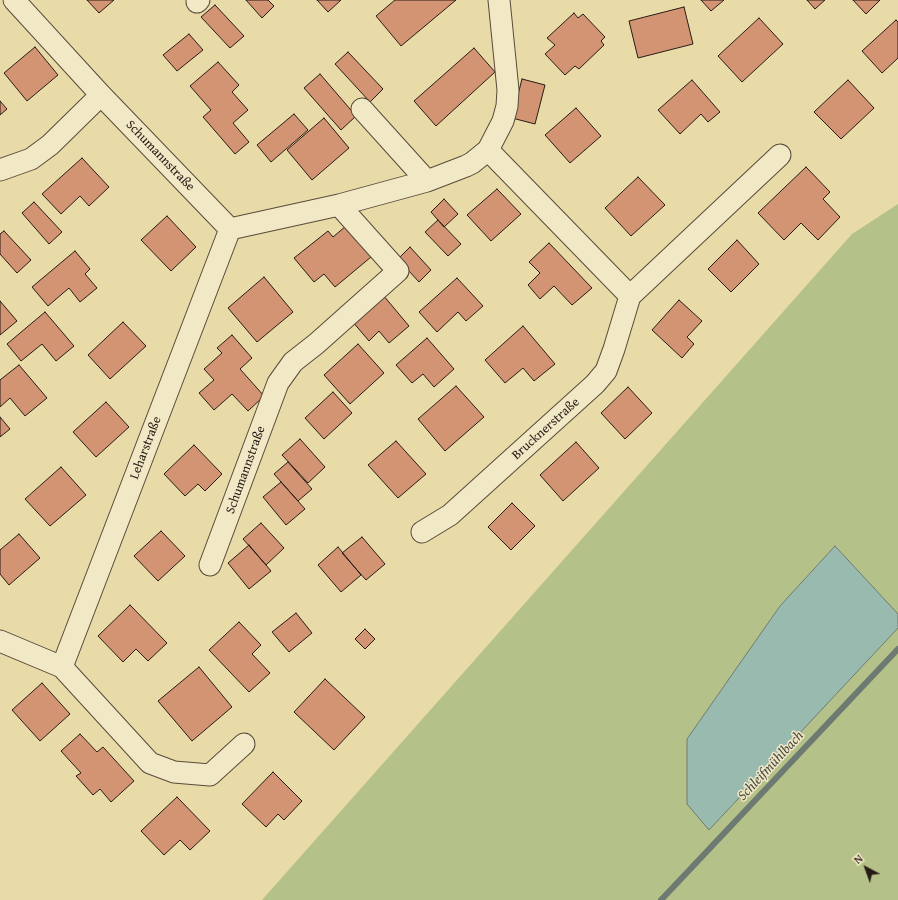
<!DOCTYPE html>
<meta charset="utf-8">
<style>
body{margin:0}
#map{position:relative;width:898px;height:900px;overflow:hidden;background:#e9dba8;font-family:"Gentium Book Plus",serif}
canvas{display:block}
.north{position:absolute;left:846px;top:848px;width:40px;height:40px;-webkit-text-stroke:3px #f1e8c6;paint-order:stroke;rotate:319deg;font-size:11px;font-weight:700;line-height:16px;text-align:center;color:#281b16}
.north::after{content:'';display:block;margin:auto;width:14px;height:18px;background:#281b16;clip-path:polygon(50% 0,100% 100%,50% 72%,0 100%)}
</style>
<div id="map">
<canvas width="898" height="900"></canvas>
<div class="north">N</div>
</div>
<script>
const c = document.querySelector('canvas').getContext('2d');
c.lineJoin = 'round';
function paint(path, color) {
  c.fillStyle = color;
  c.fill(path, 'evenodd');
}
function shape(rows) {
  const path = new Path2D();
  for (const r of rows) {
    path.moveTo(r[0], r[1]);
    for (let i = 2; i < r.length; i += 2) path.lineTo(r[i], r[i + 1]);
  }
  return path;
}
function strokePath(path, color, width, dash) {
  c.strokeStyle = color;
  c.lineWidth = width;
  c.lineCap = dash ? 'butt' : 'round';
  c.setLineDash(dash || []);
  c.stroke(path);
}
function drawText(font, color, halo, rows, align = 'center') {
  c.font = font + ' "Gentium Book Plus",serif';
  c.lineWidth = 3;
  c.setLineDash([]);
  c.textBaseline = 'middle';
  c.strokeStyle = halo;
  c.fillStyle = color;
  for (const [text, x, y, turn = 0] of rows) {
    c.save();
    c.translate(x, y);
    c.rotate((+turn || 0) * Math.PI / 180);
    c.textAlign = isNaN(turn) ? turn : align;
    if (halo) c.strokeText(text, 0, 0);
    c.fillText(text, 0, 0);
    c.restore();
  }
}
const green = shape([
 [898,204,898,614,835,546,780,606,687,739,709,830,898,628,898,900,262,900,852,234]
]);
const water = shape([
 [835,546,898,614,898,628,709,830,687,804,687,739,780,606,835,546]
]);
const stream = shape([
 [661,900,898,649]
]);
const building = shape([
 [87,0,114,0,99,13,87,0],
 [246,0,268,0,274,6,262,18,246,0],
 [317,0,341,0,328,12,317,0],
 [395,0,456,0,401,46,376,16,395,0],
 [701,0,724,0,711,11,701,0],
 [807,0,825,0,815,9,807,0],
 [853,0,880,0,866,14,853,0],
 [215,5,244,36,230,48,201,17,215,5],
 [684,7,693,44,638,58,629,21,684,7],
 [574,13,578,18,583,14,605,37,601,41,604,45,579,69,575,66,565,75,545,54,555,45,547,38,574,13],
 [759,18,783,44,742,82,718,56,759,18],
 [896,20,898,22,898,58,882,73,862,51,896,20],
 [189,34,203,50,177,71,163,55,189,34],
 [35,47,58,75,27,101,4,73,35,47],
 [474,48,495,72,436,126,414,101,474,48],
 [348,52,383,89,370,102,335,64,348,52],
 [218,62,239,85,232,92,248,110,233,123,249,142,235,154,203,117,211,110,190,86,218,62],
 [320,74,356,116,341,130,304,88,320,74],
 [522,79,545,85,535,124,512,118,522,79],
 [692,80,720,112,708,122,701,114,680,134,658,110,692,80],
 [848,80,874,108,841,139,814,112,848,80],
 [0,101,7,109,0,115,0,101],
 [576,108,601,136,570,163,545,135,576,108],
 [294,114,308,130,271,162,257,145,294,114],
 [324,118,349,148,312,180,287,150,324,118],
 [82,158,109,187,89,206,80,196,61,214,42,194,82,158],
 [806,167,830,192,823,199,840,217,818,240,801,223,784,240,758,213,806,167],
 [638,177,665,205,631,236,605,208,638,177],
 [497,189,521,214,491,241,467,215,497,189],
 [444,199,458,214,444,227,431,212,444,199],
 [34,202,62,232,49,244,22,213,34,202],
 [167,216,196,247,171,271,141,240,167,216],
 [438,220,461,244,448,256,425,232,438,220],
 [346,226,371,257,335,287,324,274,314,282,294,258,328,231,333,237,346,226],
 [4,231,31,260,17,273,0,254,0,234,4,231],
 [737,240,759,264,731,292,708,269,737,240],
 [549,243,592,288,572,305,554,286,540,299,528,285,540,273,529,262,549,243],
 [410,247,431,270,419,282,398,259,410,247],
 [75,251,90,269,85,274,97,288,80,302,69,288,48,306,32,287,75,251],
 [264,277,293,312,257,342,228,308,264,277],
 [457,278,483,306,466,321,458,312,437,332,419,312,457,278],
 [383,295,409,326,389,343,379,331,369,341,352,321,383,295],
 [679,300,702,321,687,337,694,344,682,358,652,330,679,300],
 [0,301,17,321,0,335,0,301],
 [45,312,74,346,56,361,42,344,21,361,7,344,45,312],
 [123,322,146,346,110,379,88,355,123,322],
 [523,326,555,364,534,381,523,368,505,383,485,360,523,326],
 [232,335,252,358,240,369,264,396,248,411,232,394,214,410,199,393,214,380,204,369,222,353,217,348,232,335],
 [427,338,454,369,434,387,423,374,412,383,396,365,427,338],
 [358,344,384,373,350,404,324,375,358,344],
 [19,365,47,398,25,416,10,398,0,407,0,380,19,365],
 [456,386,484,417,445,451,418,419,456,386],
 [628,387,652,413,625,439,601,413,628,387],
 [333,392,352,413,324,439,305,418,333,392],
 [106,402,129,427,96,457,73,432,106,402],
 [0,417,10,429,0,437,0,417],
 [300,439,325,467,308,483,282,455,300,439],
 [396,441,426,474,398,498,368,465,396,441],
 [576,442,599,468,563,501,540,475,576,442],
 [194,445,222,474,205,491,198,484,185,496,164,474,194,445],
 [288,462,312,489,298,501,274,474,288,462],
 [61,467,86,495,50,526,25,499,61,467],
 [281,482,305,509,286,525,263,497,281,482],
 [512,503,535,526,511,550,488,527,512,503],
 [261,523,284,548,266,565,243,539,261,523],
 [161,531,185,556,158,581,134,556,161,531],
 [19,534,40,558,9,585,0,574,0,550,19,534],
 [362,537,385,564,366,580,342,553,362,537],
 [249,545,271,571,249,589,228,563,249,545],
 [338,547,361,575,341,592,318,565,338,547],
 [130,605,167,643,148,661,136,649,123,662,98,636,130,605],
 [296,613,312,633,289,652,272,632,296,613],
 [239,622,261,645,252,654,270,673,249,692,209,650,239,622],
 [365,629,375,639,365,649,355,639,365,629],
 [199,667,232,707,192,741,158,701,199,667],
 [325,679,365,717,334,750,294,712,325,679],
 [42,683,70,714,40,741,12,710,42,683],
 [80,734,97,752,103,747,134,781,111,802,100,789,93,795,76,776,81,773,61,751,80,734],
 [273,772,302,801,284,820,278,814,266,827,242,804,273,772],
 [177,797,210,831,190,850,180,840,164,855,141,831,177,797]
]);
const minor = shape([
 [14,0,101,95,230,229,339,205,427,181,466,166,472,163,488,150,503,121,507,106,508,90,499,0],
 [197,2,199,0],
 [362,109,427,181],
 [488,150,630,296,780,155],
 [0,170,31,159,50,145,101,95],
 [422,532,450,515,595,384,606,371,614,349,630,296],
 [210,565,278,383,293,362,316,344,398,271,339,205],
 [0,641,62,667,230,229],
 [62,667,150,763,174,772,210,775,244,744]
]);
const streetNames = [
 ["Schumannstraße",160,156,46],
 ["Brucknerstraße",546,429,-42],
 ["Leharstraße",146,448,-69],
 ["Schumannstraße",246,470,-70]
];
const waterNames = [
 ["Schleifmühlbach",771,766,-47]
];
paint(green, '#b4c189');
paint(water, '#99baaf');
strokePath(water, '#6c7a72', 1);
strokePath(stream, '#6c7a72', 6);
paint(building, '#d29472');
strokePath(building, '#281b16', 1);
strokePath(minor, '#584b3a', 23);
strokePath(minor, '#f1e8c6', 21);
drawText('13px', '#281b16', '#f1e8c6', streetNames);
drawText('italic 14px', '#4a4b44', '#f1e8c6', waterNames);
</script>
